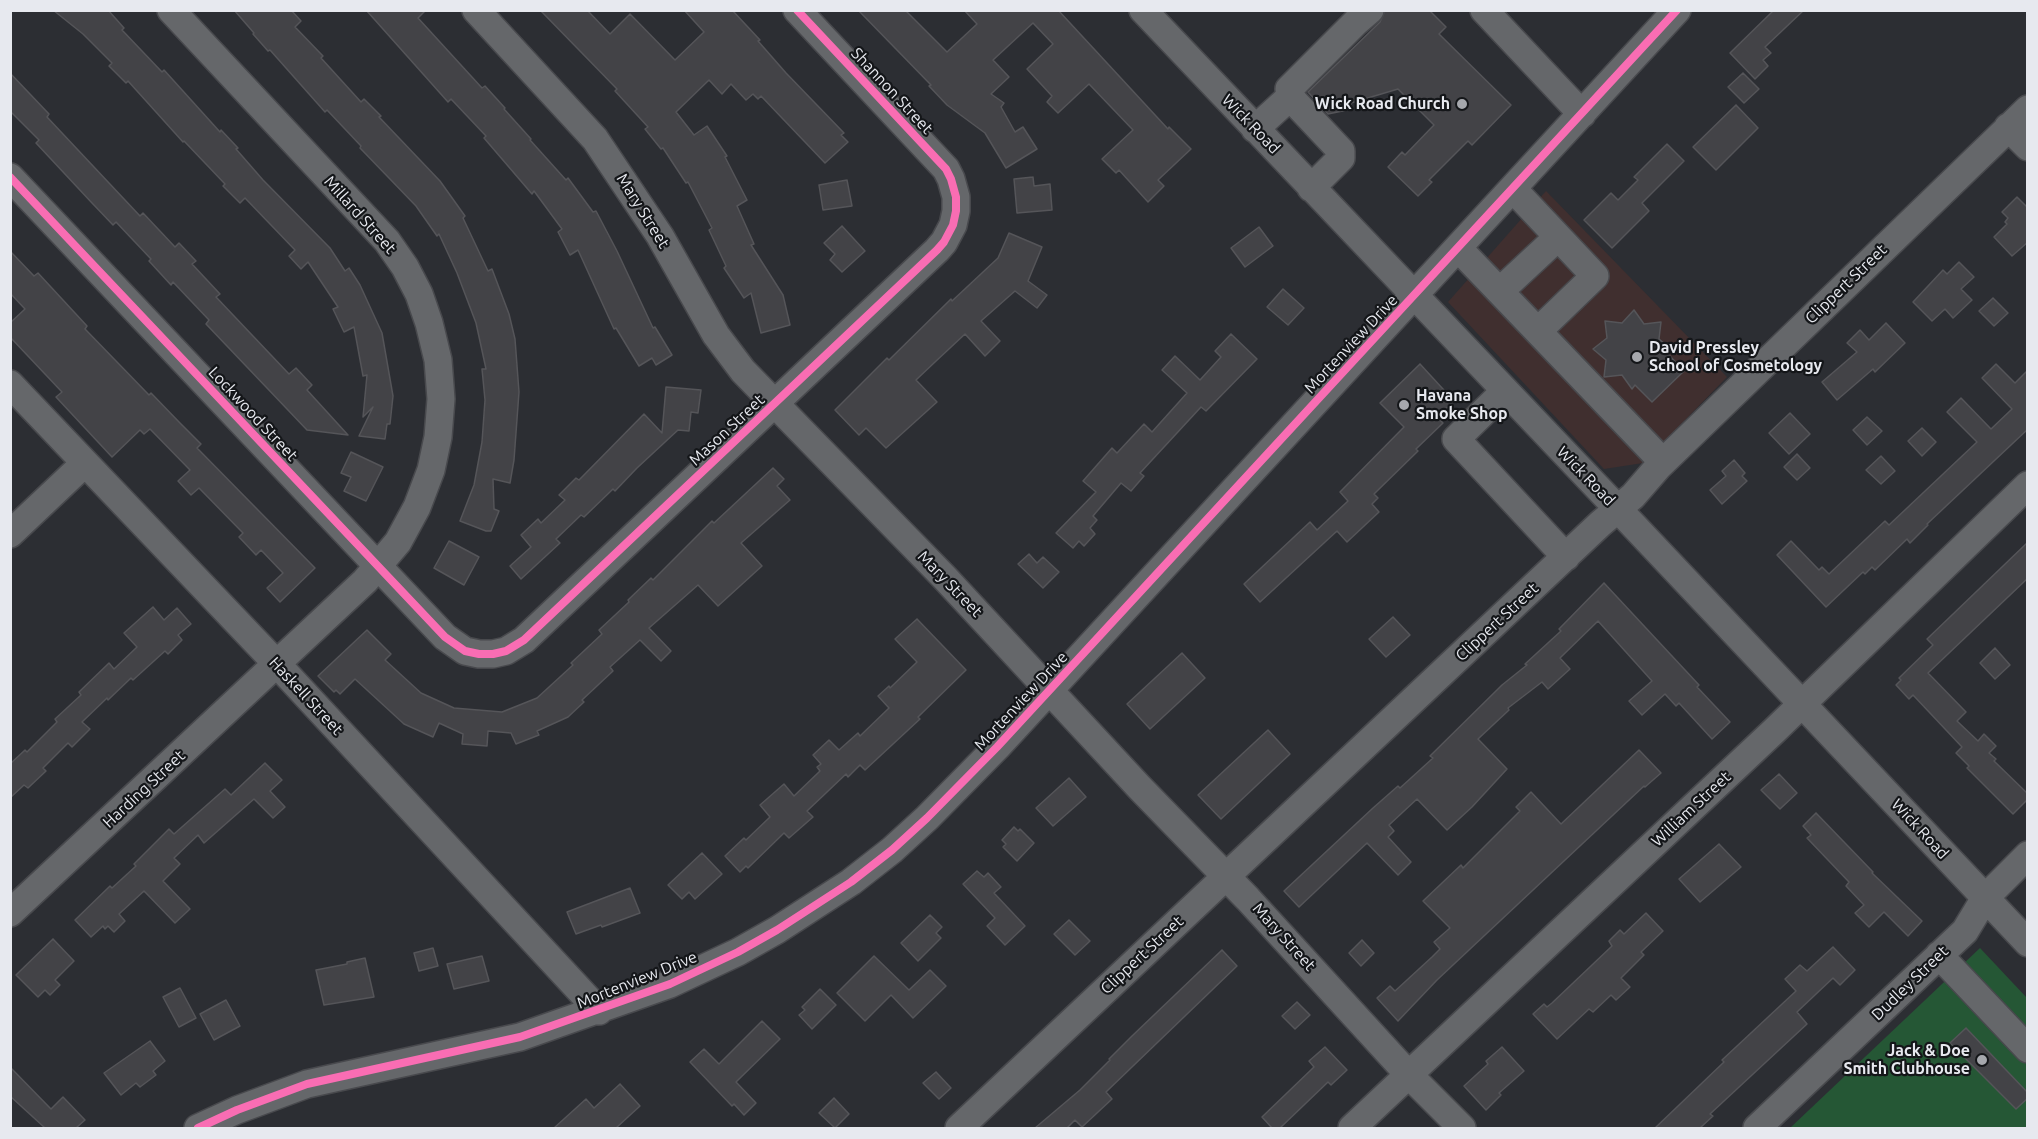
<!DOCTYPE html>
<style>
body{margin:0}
#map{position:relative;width:2038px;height:1139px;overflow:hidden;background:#2c2e33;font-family:Ubuntu,sans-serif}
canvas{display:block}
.frame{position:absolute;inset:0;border:12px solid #e7e9ef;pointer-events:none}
</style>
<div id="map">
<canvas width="2038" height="1139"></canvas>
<div class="frame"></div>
</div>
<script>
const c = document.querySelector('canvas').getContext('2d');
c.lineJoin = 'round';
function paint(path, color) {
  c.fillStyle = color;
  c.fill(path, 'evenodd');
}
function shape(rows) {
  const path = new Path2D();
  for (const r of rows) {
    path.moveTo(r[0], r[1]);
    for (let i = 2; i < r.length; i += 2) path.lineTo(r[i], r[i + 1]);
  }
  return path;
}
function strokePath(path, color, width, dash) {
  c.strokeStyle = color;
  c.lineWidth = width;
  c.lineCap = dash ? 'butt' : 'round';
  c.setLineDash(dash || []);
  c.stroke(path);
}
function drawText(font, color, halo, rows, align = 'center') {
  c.font = font + ' Ubuntu,sans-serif';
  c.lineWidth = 4.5;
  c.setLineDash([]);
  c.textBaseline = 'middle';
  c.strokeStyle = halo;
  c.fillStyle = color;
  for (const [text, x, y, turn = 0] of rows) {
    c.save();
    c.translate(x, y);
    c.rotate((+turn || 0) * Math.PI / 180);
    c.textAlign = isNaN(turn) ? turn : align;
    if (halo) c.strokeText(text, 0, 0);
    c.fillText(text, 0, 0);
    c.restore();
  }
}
const commercial = shape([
 [1546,191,1727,377,1643,463,1604,469,1448,302]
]);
const green = shape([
 [1980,948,2027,998,2027,1128,1790,1128]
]);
const building = shape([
 [53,10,108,10,124,28,122,30,162,72,164,70,220,132,221,130,238,148,236,149,263,180,330,248,345,271,349,268,360,285,382,333,393,396,390,424,387,424,385,439,359,436,373,407,363,417,367,375,363,376,354,327,344,332,333,309,338,307,308,262,301,269,289,256,295,250,245,198,240,203,223,186,225,184,184,141,183,142,128,81,126,83,109,66,112,63,83,34,53,10],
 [234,10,291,10,301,21,295,27,323,56,321,58,361,102,364,99,381,116,379,117,440,181,465,216,463,218,488,271,492,269,509,314,515,339,519,392,514,460,510,483,493,479,494,509,499,511,491,531,486,531,460,521,474,485,482,442,485,400,482,369,486,369,476,323,457,273,439,234,437,236,416,206,360,148,361,146,327,110,325,112,270,50,268,51,253,34,254,33,234,10],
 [366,10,426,10,418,18,482,88,485,86,505,108,504,109,531,139,530,140,566,180,568,178,593,212,596,211,617,251,653,328,655,327,672,355,656,365,652,358,639,366,616,328,614,329,578,250,570,255,558,232,562,229,534,191,532,194,484,138,486,136,451,99,448,102,366,10],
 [540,10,587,10,610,34,630,14,675,60,704,32,684,10,732,10,760,40,758,41,786,73,844,133,841,135,848,142,825,163,761,96,758,99,753,94,746,100,731,84,722,94,709,80,676,112,694,135,707,126,727,156,725,157,747,200,737,206,754,244,751,245,783,295,790,325,761,333,751,293,744,298,724,268,726,266,709,230,712,228,688,182,686,183,663,148,661,149,645,129,648,127,615,91,617,89,540,10],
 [858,10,905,10,947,52,977,24,964,10,1058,10,1168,129,1169,127,1191,149,1158,180,1164,186,1148,202,1119,170,1116,173,1102,159,1133,130,1089,84,1058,113,1047,102,1052,96,1027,69,1053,44,1033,23,993,60,1009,77,991,94,1004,103,1001,107,1015,132,1023,127,1037,149,1006,168,985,133,947,105,929,86,931,85,858,10],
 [1385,10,1429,10,1446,27,1439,34,1511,105,1472,145,1468,141,1429,180,1432,182,1418,196,1388,167,1402,152,1405,155,1434,125,1398,89,1351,103,1352,109,1328,114,1308,92,1380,22,1385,10],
 [1774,10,1804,10,1765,47,1771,53,1763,60,1768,66,1755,79,1730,53,1774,10],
 [10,73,49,114,47,117,140,216,143,213,175,247,179,243,196,261,192,264,220,294,216,297,289,374,296,368,312,385,307,390,348,435,307,430,206,324,209,320,173,282,171,285,149,261,151,259,116,222,113,225,92,203,36,143,39,140,10,111,10,73],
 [1743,73,1759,89,1744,103,1728,87,1743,73],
 [1736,105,1758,128,1716,170,1693,147,1736,105],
 [1667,144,1684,161,1642,203,1649,211,1612,248,1584,220,1611,193,1618,200,1638,180,1634,177,1667,144],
 [1033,177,1034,186,1050,184,1052,210,1017,213,1014,179,1033,177],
 [847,180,852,206,823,210,819,185,847,180],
 [2017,197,2028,208,2028,242,2012,256,1994,237,2007,224,2005,222,2008,218,2002,212,2017,197],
 [842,226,865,251,842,272,830,260,835,254,824,243,842,226],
 [1259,227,1273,246,1245,267,1231,248,1259,227],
 [1009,233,1042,247,1028,281,1047,295,1037,308,1015,291,981,321,1000,341,985,356,965,334,935,362,916,380,937,402,886,448,866,428,859,435,835,410,887,358,889,360,951,299,952,301,998,258,1009,233],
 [10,251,34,276,38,273,87,326,85,329,149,395,151,393,180,423,201,444,197,448,315,568,280,602,267,588,283,573,261,550,256,555,239,537,243,533,199,488,191,495,178,481,190,470,150,429,144,434,140,430,112,457,56,397,62,392,10,337,10,323,25,309,10,293,10,251],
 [1959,262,1974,277,1961,289,1972,300,1953,318,1945,309,1932,321,1913,302,1943,270,1947,274,1959,262],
 [1283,289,1304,308,1288,325,1267,307,1283,289],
 [1993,298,2008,313,1994,326,1979,311,1993,298],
 [1634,310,1644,324,1661,322,1659,339,1672,350,1668,354,1684,371,1652,402,1635,385,1632,389,1622,375,1604,377,1606,360,1593,349,1607,338,1605,321,1622,323,1634,310],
 [1886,323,1905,343,1875,372,1873,369,1837,400,1822,382,1857,352,1847,343,1860,330,1869,340,1886,323],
 [1231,334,1257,359,1206,411,1201,407,1140,473,1144,476,1131,491,1121,483,1093,516,1097,520,1090,528,1095,534,1084,546,1079,541,1073,548,1056,533,1096,492,1083,481,1112,448,1117,453,1144,424,1152,432,1187,393,1162,370,1175,356,1200,380,1221,357,1215,351,1231,334],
 [1420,364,1454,401,1437,417,1443,423,1416,449,1418,451,1374,494,1378,498,1372,504,1379,512,1347,542,1337,531,1260,602,1244,584,1310,522,1317,530,1348,501,1340,492,1404,427,1380,403,1420,364],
 [1996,364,2015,383,2028,370,2028,429,1927,524,1928,525,1910,543,1907,539,1875,570,1872,567,1865,574,1863,572,1826,607,1777,555,1791,541,1819,570,1822,567,1829,574,1885,521,1889,525,1977,442,1947,412,1961,398,1991,429,2012,409,1982,378,1996,364],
 [666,387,701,390,698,413,691,412,689,431,678,430,637,468,615,491,613,489,584,517,581,515,556,539,560,543,521,579,510,566,531,547,521,535,538,519,541,523,565,500,559,495,576,478,579,480,644,414,662,433,666,387],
 [1790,413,1810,434,1789,454,1769,433,1790,413],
 [1867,417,1882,431,1867,445,1853,430,1867,417],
 [1922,428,1936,442,1922,456,1908,441,1922,428],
 [351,452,383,467,366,501,344,491,351,477,341,473,351,452],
 [1797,454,1810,468,1797,480,1784,467,1797,454],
 [1881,456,1895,471,1881,484,1866,470,1881,456],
 [1734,460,1745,473,1742,476,1747,481,1722,504,1710,490,1726,476,1722,471,1734,460],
 [773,468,784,479,777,486,790,500,741,543,762,566,718,606,698,585,649,628,671,651,661,661,640,640,610,667,613,671,582,700,584,702,568,717,537,731,539,735,516,744,511,733,488,731,487,746,462,744,463,734,439,723,433,737,404,724,355,679,340,694,336,690,334,692,318,676,367,630,391,654,385,660,421,693,454,708,502,712,537,698,573,665,571,663,602,634,599,630,629,602,628,600,651,578,653,580,712,521,714,523,773,468],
 [449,541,479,557,464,585,434,568,449,541],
 [2028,542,2028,578,1928,673,1966,712,1957,721,1978,741,1984,734,1996,746,1989,753,1996,759,1994,761,2028,794,2028,799,2013,814,1967,768,1969,766,1956,753,1962,747,1913,695,1909,699,1896,685,1901,680,1899,678,1933,645,1927,639,2028,542],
 [1029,554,1037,563,1043,557,1059,572,1043,588,1018,564,1029,554],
 [1604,583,1699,685,1697,687,1730,722,1712,739,1679,703,1676,706,1665,694,1642,715,1629,701,1652,681,1598,621,1560,658,1570,669,1548,689,1542,682,1508,708,1509,710,1478,739,1507,769,1472,807,1447,830,1417,799,1389,825,1394,831,1388,837,1411,862,1398,875,1367,843,1299,907,1284,891,1373,808,1398,786,1400,788,1433,758,1430,756,1502,685,1527,665,1525,664,1561,631,1559,629,1604,583],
 [153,607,164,620,177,608,191,624,178,635,182,640,168,654,165,651,133,680,131,678,108,700,107,698,82,722,90,729,72,747,68,743,43,768,46,771,28,788,24,785,10,798,10,764,25,750,27,752,57,722,55,719,81,695,79,692,109,663,114,669,137,647,124,633,153,607],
 [1393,617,1410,635,1386,657,1369,639,1393,617],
 [917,619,966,670,918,717,920,719,865,770,860,765,848,777,846,774,807,811,813,817,789,838,784,833,748,868,746,866,740,872,725,856,744,838,746,840,770,817,760,805,784,784,794,796,820,771,817,767,821,764,813,755,829,740,839,750,858,733,860,736,889,708,878,696,889,686,890,688,917,662,895,639,917,619],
 [1995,648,2010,665,1995,679,1980,663,1995,648],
 [1182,653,1205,678,1150,729,1127,704,1182,653],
 [1268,730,1290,754,1221,819,1198,795,1268,730],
 [1639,750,1661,773,1645,787,1644,786,1437,980,1398,1021,1377,998,1390,986,1395,991,1432,957,1440,949,1434,942,1450,928,1423,901,1461,865,1463,868,1520,811,1516,807,1531,792,1561,824,1639,750],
 [265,763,282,780,270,791,285,807,273,818,254,799,204,843,198,835,174,858,180,864,163,881,190,909,175,923,144,891,119,914,125,921,114,932,108,926,105,929,103,926,91,937,75,920,110,886,112,888,136,866,134,864,169,829,174,834,225,789,231,795,265,763],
 [1779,774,1797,793,1780,809,1761,790,1779,774],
 [1069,778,1086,797,1053,826,1036,808,1069,778],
 [1816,813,1873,872,1872,873,1922,921,1908,936,1884,912,1869,927,1855,913,1864,905,1846,886,1849,882,1807,838,1811,835,1803,826,1816,813],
 [1014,827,1018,831,1020,829,1034,843,1017,861,1003,847,1006,844,1002,840,1014,827],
 [1719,844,1741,867,1700,902,1679,879,1719,844],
 [702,853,722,874,695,899,689,892,682,899,668,885,702,853],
 [977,871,984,877,988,873,1001,887,994,893,1025,926,1005,945,987,926,995,918,963,884,977,871],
 [630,888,640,913,602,927,601,925,576,934,567,912,630,888],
 [1646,913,1663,931,1641,952,1644,955,1621,978,1630,987,1616,1000,1611,995,1593,1012,1589,1009,1557,1039,1533,1014,1544,1004,1547,1007,1552,1003,1612,946,1609,941,1620,930,1624,934,1646,913],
 [930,915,942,927,936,933,941,938,918,961,901,943,930,915],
 [1069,920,1090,941,1075,955,1054,934,1069,920],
 [53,939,74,961,55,980,60,985,50,995,45,990,38,997,16,975,53,939],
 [1362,940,1374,953,1361,966,1349,953,1362,940],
 [1833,947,1855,970,1840,985,1833,978,1797,1012,1807,1024,1710,1114,1713,1116,1700,1128,1655,1128,1724,1062,1722,1060,1796,991,1785,979,1800,965,1807,971,1833,947],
 [433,948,438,966,419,971,414,953,433,948],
 [1222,950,1237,966,1106,1092,1112,1099,1082,1127,1075,1120,1067,1128,1035,1128,1080,1090,1110,1060,1109,1059,1132,1036,1222,950],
 [482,956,489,981,454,989,447,964,482,956],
 [874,956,909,990,930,970,946,986,913,1018,891,995,865,1021,837,993,874,956],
 [365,958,374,997,324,1005,316,970,347,964,347,962,365,958],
 [180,988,196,1018,179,1027,163,997,180,988],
 [820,989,836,1005,812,1029,799,1015,805,1010,802,1007,820,989],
 [226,1000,240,1026,214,1040,200,1014,226,1000],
 [1297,1002,1310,1015,1295,1029,1282,1016,1297,1002],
 [762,1021,780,1039,736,1082,756,1103,744,1115,734,1104,732,1106,690,1062,704,1049,719,1064,762,1021],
 [1966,1028,2028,1093,2028,1098,2016,1109,1950,1043,1966,1028],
 [150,1041,165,1061,153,1071,156,1075,140,1087,136,1083,121,1095,104,1073,150,1041],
 [1325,1047,1347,1070,1331,1085,1328,1082,1280,1128,1272,1128,1262,1117,1314,1067,1309,1061,1325,1047],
 [1502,1047,1524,1071,1499,1093,1501,1095,1486,1110,1464,1086,1488,1064,1486,1061,1502,1047],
 [10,1067,51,1109,63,1097,85,1120,76,1128,45,1128,10,1096,10,1067],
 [936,1072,951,1088,939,1099,923,1083,936,1072],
 [620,1084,640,1106,616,1128,554,1128,586,1099,594,1108,620,1084],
 [834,1098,849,1114,835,1128,819,1113,834,1098]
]);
const minor = shape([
 [476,10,595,139,660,236,716,335,743,371,945,578,1140,788,1248,899,1409,1075,1462,1128],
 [1143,10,1618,509,2028,943],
 [1484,10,1582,114],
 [1290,97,1289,89,1356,22,1370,10],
 [2008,127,2028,147],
 [1255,129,1290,97,1341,151,1341,158,1311,188],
 [10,177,445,637,465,651,479,654,493,654,506,651,524,640,937,250,944,242,953,225,956,211,956,197,951,179,946,169,797,10],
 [1513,189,1595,276,1538,331],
 [1458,248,1663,462],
 [1500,291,1558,237],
 [10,384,277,664,599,1011],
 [1505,391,1456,439,1566,557],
 [10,534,85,463],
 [10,913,365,581,398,542,417,507,431,470,438,437,441,399,438,360,429,323,419,294,405,267,387,241,171,10],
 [1939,955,2028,1049],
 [198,1128,237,1110,307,1084,520,1037,670,984,738,952,777,930,851,882,892,850,927,818,997,747,1677,10],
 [959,1128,1600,524,1633,496,1659,466,2028,109],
 [1352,1128,1774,731,2028,485],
 [1757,1128,1965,931,1985,898,2028,855]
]);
const cycleway = shape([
 [10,177,445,637,465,651,479,654,493,654,506,651,524,640,937,250,944,242,953,225,956,211,956,197,951,179,946,169,797,10],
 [198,1128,237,1110,307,1084,520,1037,670,984,738,952,777,930,851,882,892,850,927,818,997,747,1677,10]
]);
const markers = [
 [1462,104,6,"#a6a8ad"],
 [1637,357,6,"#a6a8ad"],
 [1404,405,6,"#a6a8ad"],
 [1982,1060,6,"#a6a8ad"]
];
const streetNames = [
 ["Shannon Street",892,91,47],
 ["Wick Road",1251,124,46],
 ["Mary Street",643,211,58],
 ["Millard Street",360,215,48],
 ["Clippert Street",1846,284,-44],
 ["Mortenview Drive",1351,344,-47],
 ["Lockwood Street",253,414,47],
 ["Mason Street",727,430,-43],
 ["Wick Road",1586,476,46],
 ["Mary Street",950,584,46],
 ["Clippert Street",1497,622,-43],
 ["Haskell Street",306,696,47],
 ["Mortenview Drive",1021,701,-47],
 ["Harding Street",144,789,-43],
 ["William Street",1691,809,-43],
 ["Wick Road",1920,829,47],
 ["Mary Street",1284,937,48],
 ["Clippert Street",1142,955,-43],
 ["Mortenview Drive",637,980,-22],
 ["Dudley Street",1910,983,-44]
];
const poiNames = [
 ["Wick Road Church",1450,104],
 ["David Pressley",1649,348,"left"],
 ["School of Cosmetology",1649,366,"left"],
 ["Havana",1416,396,"left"],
 ["Smoke Shop",1416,414,"left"],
 ["Jack & Doe",1970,1051],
 ["Smith Clubhouse",1970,1069]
];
paint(commercial, '#402f2f');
paint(green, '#255735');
paint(building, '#434347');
strokePath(building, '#555559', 1.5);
strokePath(minor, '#48494d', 30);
strokePath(minor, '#65676a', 27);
strokePath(cycleway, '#f96db3', 8);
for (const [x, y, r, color] of markers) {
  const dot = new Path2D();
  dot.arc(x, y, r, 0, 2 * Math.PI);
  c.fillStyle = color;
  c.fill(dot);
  strokePath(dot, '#141619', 2);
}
drawText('16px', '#e7e9ef', '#141619', streetNames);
drawText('bold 16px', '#e7e9ef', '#141619', poiNames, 'right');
</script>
